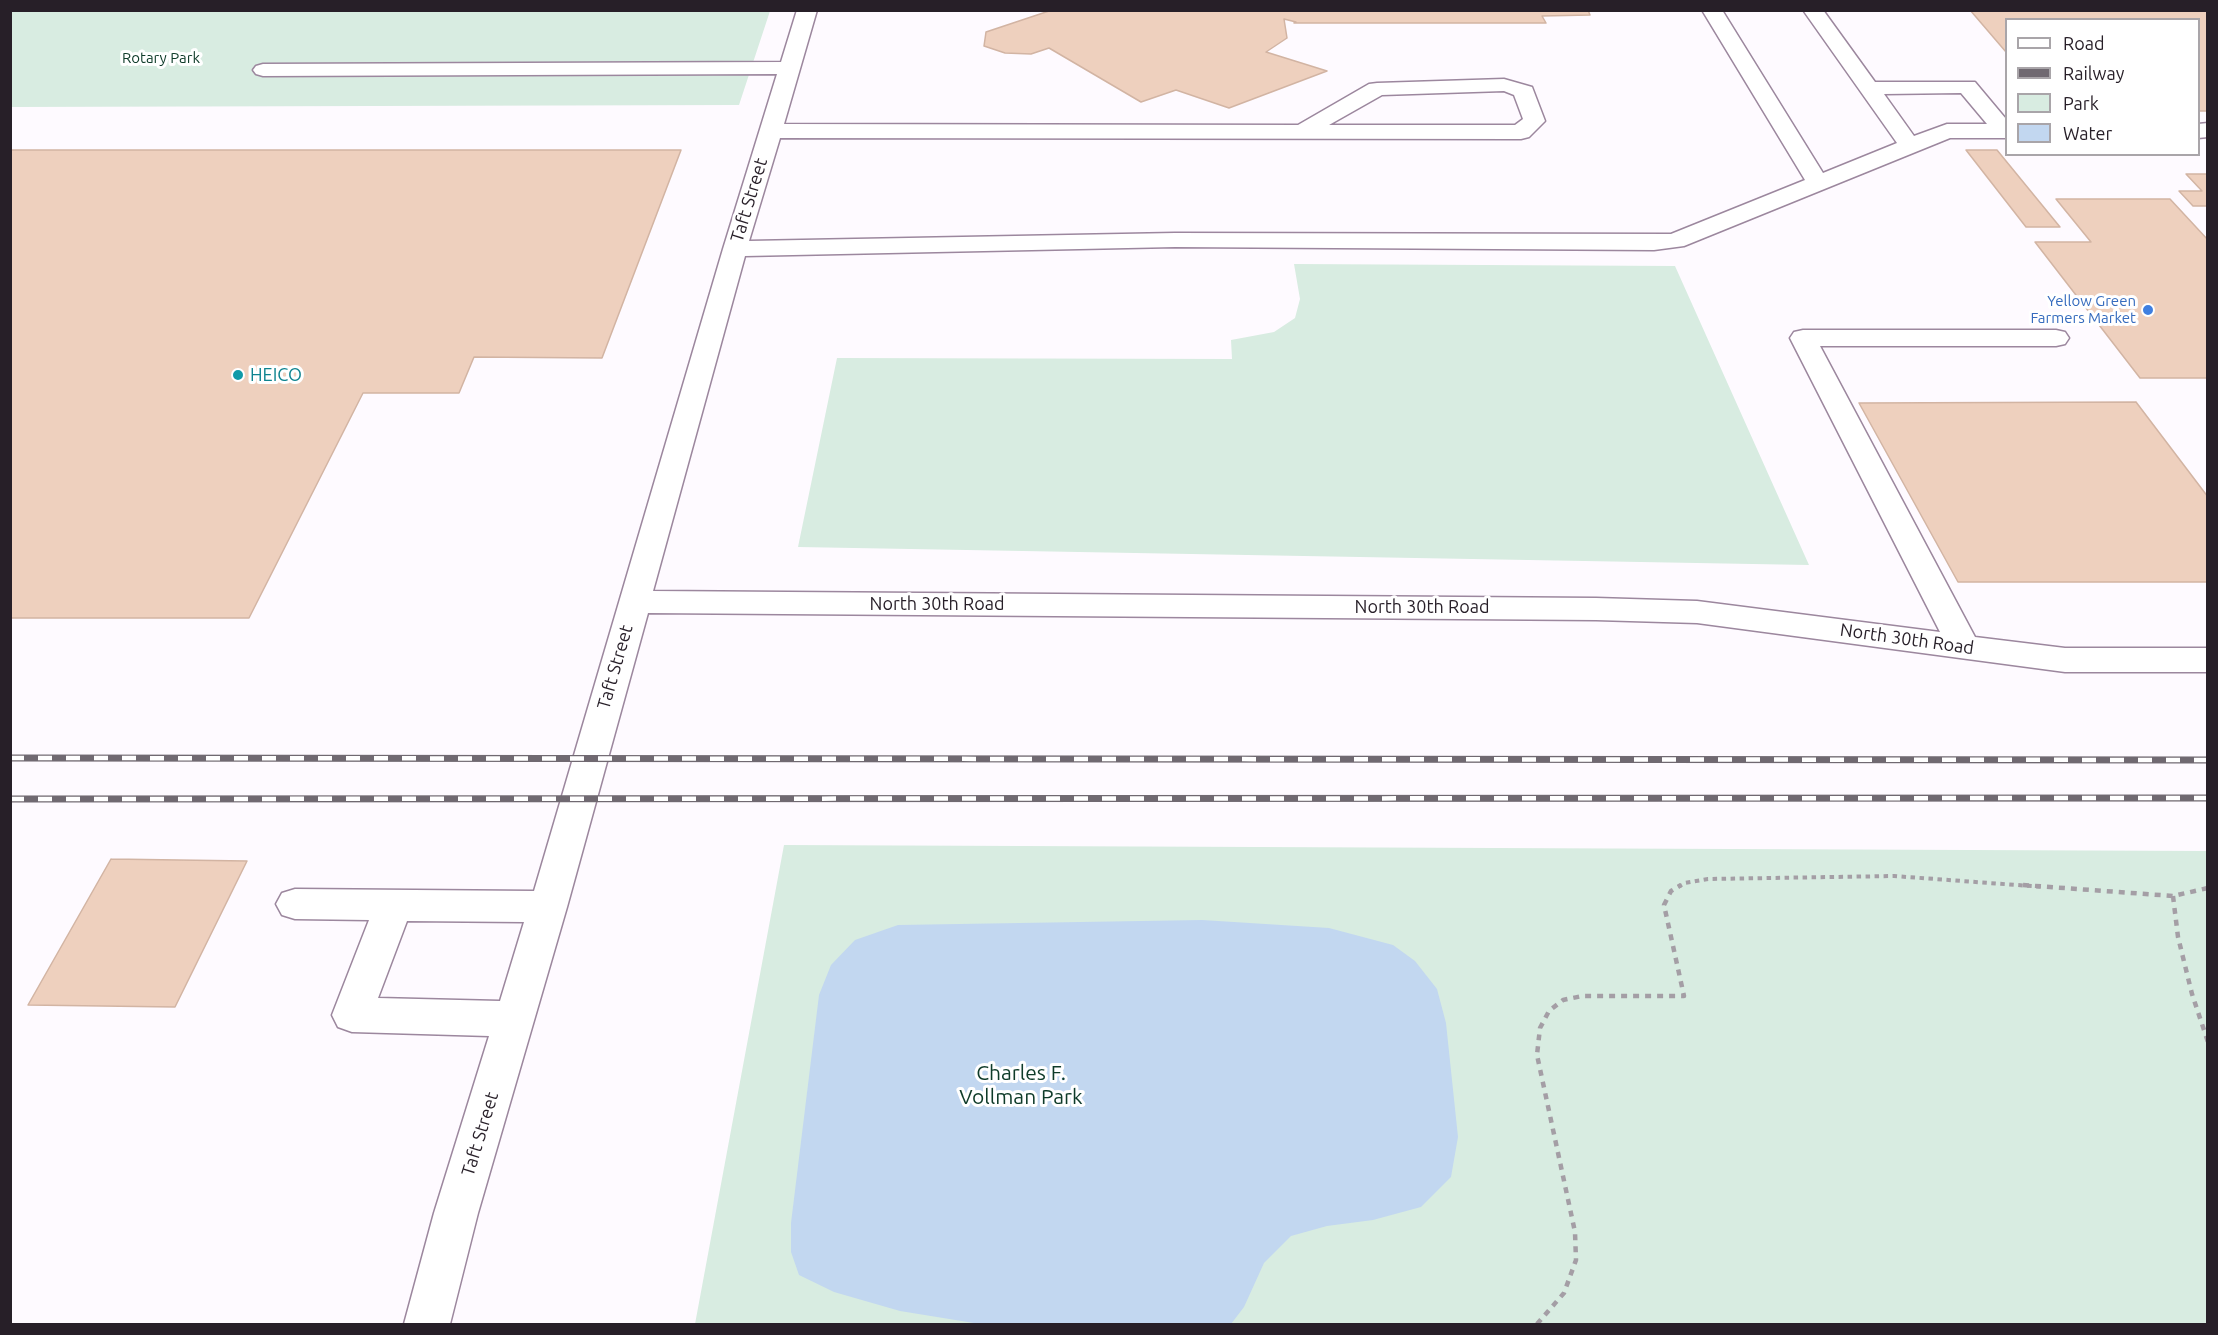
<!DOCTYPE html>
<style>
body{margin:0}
#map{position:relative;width:2218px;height:1335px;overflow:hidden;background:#fefaff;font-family:Ubuntu,sans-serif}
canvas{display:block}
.frame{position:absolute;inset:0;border:12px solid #271f28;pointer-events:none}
.legend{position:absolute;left:2005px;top:18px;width:195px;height:138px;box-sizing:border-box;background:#fff;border:2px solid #a9a5a9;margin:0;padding:8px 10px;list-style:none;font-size:18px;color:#271f28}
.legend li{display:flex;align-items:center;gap:12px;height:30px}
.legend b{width:30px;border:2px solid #a9a5a9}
</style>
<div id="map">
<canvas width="2218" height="1335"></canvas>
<div class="frame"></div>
<ul class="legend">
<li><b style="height:8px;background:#fff"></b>Road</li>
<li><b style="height:8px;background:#706971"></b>Railway</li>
<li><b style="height:16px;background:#d8ece1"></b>Park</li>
<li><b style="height:16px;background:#c2d7f0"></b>Water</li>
</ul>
</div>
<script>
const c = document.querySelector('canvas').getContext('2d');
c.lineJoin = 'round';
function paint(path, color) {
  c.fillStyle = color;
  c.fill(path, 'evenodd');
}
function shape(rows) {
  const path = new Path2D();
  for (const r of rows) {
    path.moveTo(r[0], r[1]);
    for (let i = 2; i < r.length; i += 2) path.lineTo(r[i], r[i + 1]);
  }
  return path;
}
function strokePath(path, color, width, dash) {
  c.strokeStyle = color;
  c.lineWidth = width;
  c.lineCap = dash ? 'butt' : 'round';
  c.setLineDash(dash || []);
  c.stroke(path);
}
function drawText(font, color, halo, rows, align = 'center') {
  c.font = font + ' Ubuntu,sans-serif';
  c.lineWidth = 6;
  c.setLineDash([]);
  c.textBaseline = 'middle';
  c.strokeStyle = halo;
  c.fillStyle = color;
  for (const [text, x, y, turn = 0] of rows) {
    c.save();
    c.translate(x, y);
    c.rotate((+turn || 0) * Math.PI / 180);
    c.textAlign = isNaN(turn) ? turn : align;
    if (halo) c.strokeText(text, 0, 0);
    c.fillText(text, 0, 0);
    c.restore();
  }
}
const green = shape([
 [10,11,770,11,739,105,11,107],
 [1294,264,1675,266,1809,565,798,547,837,358,1232,359,1231,340,1274,332,1295,318,1300,299],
 [784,845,2207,851,2207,1324,695,1324]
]);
const water = shape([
 [1202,920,1329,928,1393,945,1415,961,1437,989,1446,1023,1458,1137,1451,1177,1421,1207,1373,1220,1327,1226,1291,1236,1264,1263,1244,1307,1231,1324,980,1324,900,1311,834,1292,799,1275,791,1252,791,1223,819,995,831,965,855,940,898,925]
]);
const building = shape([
 [1052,10,1588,10,1590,15,1542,16,1546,23,1294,23,1296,22,1284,19,1287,38,1266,52,1327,71,1229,108,1176,90,1141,102,1049,48,1031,54,1005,53,984,46,986,32,1052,10],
 [1970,10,2208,10,2208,111,2198,111,2198,20,2006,20,2006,52,1970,10],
 [10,150,681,150,602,358,474,357,459,393,363,393,249,618,10,618,10,150],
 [1966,150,1997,150,2060,227,2026,227,1966,150],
 [2186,174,2208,174,2208,206,2193,206,2179,191,2202,191,2186,174],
 [2056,199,2170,199,2208,240,2208,378,2140,378,2035,242,2091,242,2056,199],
 [2136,402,2208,497,2208,582,1958,582,1859,403,2136,402],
 [111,859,247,861,175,1007,28,1005,111,859]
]);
const pathFar1 = shape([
 [1678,887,1685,883,1708,879,1894,876,2044,887]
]);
const path = shape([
 [2023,885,2173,896,2208,888],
 [2173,896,2178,937,2192,994,2208,1042],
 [1537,1324,1564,1293,1576,1260,1575,1232,1537,1055,1540,1028,1549,1011,1563,1000,1582,996,1684,996,1664,905,1671,891,1681,885]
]);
const minor = shape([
 [797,10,817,10,784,124,1298,125,1369,84,1377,83,1504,79,1532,87,1545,121,1529,137,1521,139,780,138,749,241,1175,233,1671,234,1805,180,1702,10,1722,10,1823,173,1897,143,1803,10,1823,10,1875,82,1975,82,2006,119,2006,138,1950,138,1684,246,1654,250,1175,247,745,256,653,591,1596,598,1697,601,1940,632,1790,338,1794,332,1803,330,2056,330,2065,332,2069,338,2065,344,2056,346,1820,346,1975,637,2065,648,2208,648,2208,672,2065,672,1697,623,1596,620,648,613,567,907,478,1213,450,1324,404,1324,434,1213,489,1036,352,1032,338,1027,332,1015,369,920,295,919,282,915,276,904,282,893,295,889,534,891,723,249,777,74,263,76,256,74,253,70,256,66,263,64,781,62,797,10],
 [1504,91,1514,95,1523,119,1515,125,1329,125,1382,95,1504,91],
 [1961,93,1987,124,1947,124,1914,136,1884,94,1961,93],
 [407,921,524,922,500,1001,378,998,407,921],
 [2208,123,2208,137,2198,138,2198,124,2208,123]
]);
const rail = shape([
 [10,758,2208,760],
 [10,799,2208,798]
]);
const markers = [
 [2148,310,6,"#3f7fe0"],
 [238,375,6,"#0f9aa8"]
];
const farParknames = [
 ["Rotary Park",161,58]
];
const farShopnames = [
 ["Yellow Green",2136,301],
 ["Farmers Market",2136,318]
];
const streetNames = [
 ["Taft Street",749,200,-73],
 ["North 30th Road",937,604],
 ["North 30th Road",1422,607],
 ["North 30th Road",1907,639,8],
 ["Taft Street",615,667,-74],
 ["Taft Street",480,1134,-73]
];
const cultureNames = [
 ["HEICO",250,375]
];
const nearParknames = [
 ["Charles F.",1021,1073],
 ["Vollman Park",1021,1097]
];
paint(green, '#d8ece1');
paint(water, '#c2d7f0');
paint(building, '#eed0be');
strokePath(building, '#d2b4a3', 1.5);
strokePath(minor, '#9c879e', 3);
strokePath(pathFar1, '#a49ea5', 4, [4.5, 4.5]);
strokePath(path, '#a49ea5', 4.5, [6, 6]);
paint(minor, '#fff');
strokePath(rail, '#706971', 7);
strokePath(rail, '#fff', 4.5, [14]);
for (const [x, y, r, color] of markers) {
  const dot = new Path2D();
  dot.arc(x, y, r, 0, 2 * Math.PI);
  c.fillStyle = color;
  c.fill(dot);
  strokePath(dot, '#fff', 2);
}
drawText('15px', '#0e3b29', '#fff', farParknames);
drawText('15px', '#366cbe', '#fff', farShopnames, 'right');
drawText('18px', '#271f28', '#fff', streetNames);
drawText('18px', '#0d838f', '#fff', cultureNames, 'left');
drawText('21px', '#0e3b29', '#fff', nearParknames);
</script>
